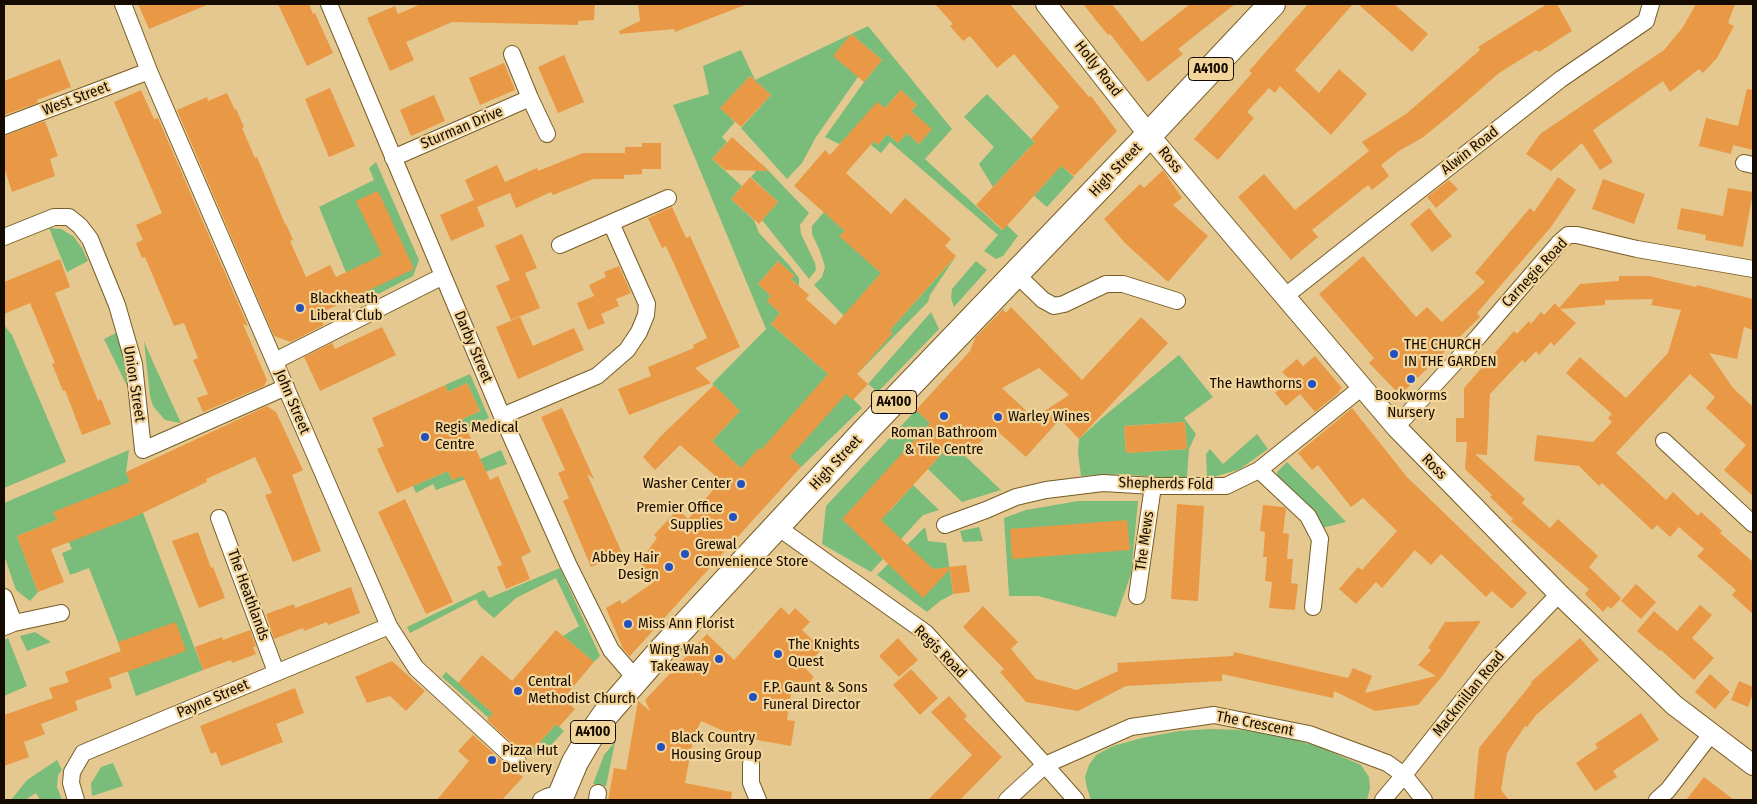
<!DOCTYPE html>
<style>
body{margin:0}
#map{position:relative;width:1757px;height:804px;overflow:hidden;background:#e5c88f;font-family:"Fira Sans Condensed",sans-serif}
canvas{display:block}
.frame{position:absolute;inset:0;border:5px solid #150b00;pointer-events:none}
</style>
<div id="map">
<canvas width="1757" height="804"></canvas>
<div class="frame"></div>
</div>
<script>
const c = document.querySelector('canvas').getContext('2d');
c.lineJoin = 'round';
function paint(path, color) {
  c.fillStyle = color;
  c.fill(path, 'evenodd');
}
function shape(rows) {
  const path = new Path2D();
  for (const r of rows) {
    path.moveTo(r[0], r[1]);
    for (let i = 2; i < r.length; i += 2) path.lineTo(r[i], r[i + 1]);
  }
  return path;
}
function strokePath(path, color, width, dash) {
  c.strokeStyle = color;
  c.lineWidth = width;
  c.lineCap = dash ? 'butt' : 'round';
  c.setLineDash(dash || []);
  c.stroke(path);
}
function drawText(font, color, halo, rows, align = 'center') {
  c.font = font + ' "Fira Sans Condensed",sans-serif';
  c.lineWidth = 4.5;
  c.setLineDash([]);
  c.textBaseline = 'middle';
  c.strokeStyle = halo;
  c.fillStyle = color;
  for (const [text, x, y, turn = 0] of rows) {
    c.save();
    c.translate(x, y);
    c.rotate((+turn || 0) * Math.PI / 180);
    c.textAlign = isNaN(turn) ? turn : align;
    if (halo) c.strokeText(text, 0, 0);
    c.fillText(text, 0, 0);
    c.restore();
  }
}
const green = shape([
 [868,26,952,129,925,159,1002,230,1007,225,1018,236,1003,256,996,259,984,251,998,235,890,142,881,153,871,145,874,141,878,145,887,134,898,143,907,133,919,144,931,129,911,111,917,105,901,90,885,108,839,144,825,137,864,82,882,60,851,34,858,77,816,137,802,163,787,179,741,128,771,95,750,76,721,108,735,122,722,137,727,142,712,159,742,186,731,199,754,220,759,233,789,265,799,278,799,286,791,279,778,261,758,284,771,296,767,301,780,313,771,324,828,374,862,408,801,467,774,443,749,476,712,441,740,411,712,384,766,329,673,105,709,94,703,66,741,50,755,80],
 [987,94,1031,139,1074,177,1047,207,1034,196,1056,171,1030,147,993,187,979,164,994,147,964,117],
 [376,162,419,260,413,276,359,304,319,207,374,180,369,168],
 [762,164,809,213,800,225,801,234,815,263,816,270,809,279,762,220,778,202,751,177],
 [824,212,845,231,840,236,881,273,844,316,814,285,822,277,825,267,820,251,812,234,812,226],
 [49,228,61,229,73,236,82,248,88,261,67,272],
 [956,256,930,295,928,302,857,374,890,330],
 [976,261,987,270,954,307,951,298,952,289],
 [931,312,939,329,878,392,868,384],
 [4,325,12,335,66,462,4,488],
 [116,333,125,362,128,388,104,339],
 [144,341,153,362,181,423,165,420,153,406,150,396],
 [1179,355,1213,397,1184,418,1196,434,1189,449,1187,477,1155,477,1121,474,1081,476,1078,453,1079,439,1103,417],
 [1185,422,1187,449,1126,453,1124,426],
 [470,374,489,418,466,428,462,419,480,411,467,383,448,392,445,385],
 [916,410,1001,490,962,502,928,469,948,447,869,492,890,511,913,485,939,510,923,515,871,572,822,544,826,506],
 [1257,434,1268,449,1240,469,1214,477,1207,476,1206,454,1210,449,1223,464],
 [129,450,126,472,137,497,203,670,136,696,118,642,89,568,70,575,62,553,72,549,54,512,57,520,17,536,38,592,30,601,16,590,4,555,4,503],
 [501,450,507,464,436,490,433,484,416,493,413,486,448,471,452,480,483,466,480,459],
 [1287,462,1327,502,1346,522,1322,528,1278,479,1277,472],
 [1078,501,1138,501,1131,574,1116,617,1038,596,1009,596,1004,518,1026,510],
 [925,527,928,541,946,543,953,594,940,601,927,612,877,575],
 [979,527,983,541,963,542,960,531],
 [560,568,600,656,594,662,563,636,579,626,556,578,516,598,494,618,480,606,476,599,410,633,407,627,484,590,489,598],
 [35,632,51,642,27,651,20,636],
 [8,638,27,686,4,696,4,640],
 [446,672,534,749,556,724,564,731,545,752,530,754,442,677],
 [1210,729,1243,730,1285,737,1320,747,1361,765,1369,777,1370,788,1367,800,1091,800,1087,788,1085,777,1089,765,1096,755,1113,746,1142,738,1179,731],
 [615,742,606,786,593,784,604,755],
 [57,760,62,770,58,775,57,787,62,800,40,800,36,793,25,800,11,800,27,780],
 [113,763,123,786,92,796,91,783,97,774,101,767]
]);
const building = shape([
 [138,4,209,4,149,29],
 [278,4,309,4,313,14,315,13,333,53,307,66],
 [421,4,595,4,594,20,578,21,578,25,452,22,406,42,414,60,390,71,367,18,395,6,398,14],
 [638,4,745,4,745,5,675,32,674,29,620,34,619,31,640,21],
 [935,4,1010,4,1089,97,1091,96,1117,131,1074,176,1061,166,1003,230,976,205,1035,142,1031,139,1059,107,1014,54,997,68,970,36,963,41,950,26,953,24],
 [1083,4,1112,4,1142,42,1190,4,1235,4,1178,49,1183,54,1148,82,1110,34,1108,35],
 [1308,4,1353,4,1295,70,1319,93,1339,69,1367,94,1331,135,1280,86,1275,93,1269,88,1247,112,1254,118,1218,160,1194,139,1252,73,1249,71],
 [1358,4,1394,4,1428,34,1412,52],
 [1547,4,1557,4,1572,31,1539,52,1536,50,1499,73,1459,108,1422,138,1399,151,1381,165,1389,176,1372,190,1368,185,1312,230,1318,237,1291,260,1238,197,1264,174,1295,210,1369,151,1362,142,1406,114,1480,50,1478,47],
 [1696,4,1735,4,1728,23,1734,26,1717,58,1703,73,1699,69,1670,92,1663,81,1593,130,1613,162,1600,170,1582,143,1551,171,1526,154,1540,134,1664,50,1683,27],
 [851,34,882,60,864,82,833,56],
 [564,55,584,102,558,113,538,67],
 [60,59,71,87,37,100,38,103,4,115,4,81],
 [504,63,515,90,480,105,469,78],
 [750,76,771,95,741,127,720,108],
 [330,88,355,146,329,157,305,99],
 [1747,89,1753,90,1753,150,1733,145,1731,154,1699,146,1706,118,1738,126],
 [141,90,154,119,158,118,248,326,243,324,267,380,264,386,203,412,197,398,208,394,193,360,198,358,184,323,174,326,145,257,142,258,136,243,143,240,136,225,162,213,114,102],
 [901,90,917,105,911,111,932,129,919,144,907,133,898,143,887,134,878,145,874,141,846,173,891,214,905,198,951,239,945,246,956,256,890,330,893,333,857,374,868,384,853,400,846,394,790,457,801,467,630,656,623,649,606,608,620,600,622,604,654,582,637,558,647,552,657,538,654,535,678,509,688,519,721,481,680,445,655,470,643,457,661,436,714,385,740,411,712,441,741,468,759,448,761,450,828,374,771,324,780,313,767,301,771,296,758,284,778,261,795,276,791,279,809,295,806,299,835,325,881,273,839,236,845,231,794,186,825,150,830,155,877,102,885,108],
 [227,93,235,110,236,109,244,127,242,128,255,158,257,157,285,224,286,224,293,240,290,241,306,277,330,265,336,277,382,255,356,201,378,191,414,269,318,314,324,325,291,342,274,336,177,110,207,97,208,101],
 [434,95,445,121,411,136,400,110],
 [45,121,58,156,50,159,55,176,12,192,4,167,4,136],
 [732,137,769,171,725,170,712,159],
 [642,143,661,143,661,169,642,169,642,174,624,175,624,179,593,179,553,195,551,192,516,208,510,193,477,207,465,180,497,165,505,182,537,168,538,171,583,153,625,153,625,147,642,147],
 [1163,170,1182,198,1173,205,1208,236,1168,282,1126,244,1104,219,1140,184,1144,188],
 [750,177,778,202,759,224,731,199],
 [1558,177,1576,190,1551,227,1477,313,1480,317,1400,395,1369,363,1374,358,1319,294,1363,256,1416,317,1427,307,1442,322,1485,282,1475,273,1530,208,1534,212],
 [1603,179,1645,194,1634,224,1592,209],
 [1449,180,1458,189,1436,208,1427,197],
 [1728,188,1753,192,1743,247,1705,240,1706,235,1677,229,1681,208,1723,216],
 [474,200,485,226,451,241,440,215],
 [672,207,686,238,690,236,740,347,695,368,711,383,629,415,618,389,651,376,648,367,694,348,693,345,707,338,666,246,662,248,648,218],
 [1429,208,1452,236,1432,252,1410,224],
 [522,234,537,268,525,273,540,308,511,320,496,286,510,280,495,246],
 [60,259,70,287,55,293,98,401,101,399,111,424,82,435,65,390,63,391,52,364,55,363,30,303,4,314,4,282],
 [619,266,631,293,616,299,619,306,601,314,605,323,588,330,577,303,594,296,589,285,606,277,604,272],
 [1619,276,1649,276,1696,287,1697,285,1753,299,1753,330,1744,327,1737,359,1709,353,1733,388,1753,407,1753,496,1724,470,1746,445,1706,408,1715,397,1690,374,1616,453,1666,500,1673,492,1698,516,1701,512,1722,531,1720,533,1753,562,1753,614,1732,595,1736,590,1697,556,1704,549,1679,527,1670,537,1657,525,1652,530,1602,483,1599,486,1579,466,1534,461,1537,435,1593,442,1612,422,1608,418,1612,414,1566,373,1580,357,1626,398,1668,353,1681,310,1651,305,1653,299,1605,300,1605,305,1560,309,1576,323,1554,346,1551,342,1539,355,1536,351,1525,363,1522,360,1490,394,1487,455,1475,454,1525,499,1522,503,1550,528,1558,519,1598,556,1589,567,1621,598,1611,609,1608,606,1603,612,1585,594,1589,589,1511,521,1513,519,1490,497,1492,495,1465,469,1467,442,1456,442,1456,418,1464,418,1464,388,1514,331,1517,334,1529,321,1531,324,1541,312,1544,315,1555,303,1559,308,1580,284,1619,281],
 [1011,307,1082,380,1141,317,1168,343,1079,439,1060,419,1026,457,994,428,966,457,952,443,881,520,933,569,966,565,970,592,953,594,950,569,923,598,842,519,930,423,916,410,970,351,975,338,1003,309,1006,313],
 [1039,368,1069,395,1034,418,1002,388],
 [520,317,533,346,574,328,584,350,518,379,496,327],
 [382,327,396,355,320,391,304,357,332,343,335,349],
 [1315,356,1342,388,1339,391,1340,392,1315,412,1300,394,1286,406,1275,393,1290,380,1282,372,1297,359,1303,366],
 [467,383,480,411,462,419,490,480,498,476,531,552,521,557,530,579,506,589,497,567,502,565,463,476,452,480,448,471,397,493,377,449,384,446,372,418,445,385,448,392],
 [267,406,276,412,303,470,292,475,321,551,293,562,265,495,272,493,255,457,206,479,207,482,132,518,51,549,64,582,38,592,17,536,57,520,53,512,130,482,126,472],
 [562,408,594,479,587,474,622,553,591,567,563,501,569,498,558,473,565,470,541,417],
 [1352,408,1407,477,1527,593,1512,609,1492,591,1486,597,1441,554,1431,565,1415,550,1382,588,1376,582,1356,604,1339,589,1358,567,1362,570,1397,531,1363,498,1351,507,1318,465,1312,470,1298,453],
 [1185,422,1187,449,1126,453,1124,426],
 [405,499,453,602,426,614,378,512],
 [1177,504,1204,506,1198,601,1171,599],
 [1263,505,1284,507,1286,509,1283,533,1289,534,1287,559,1293,559,1291,583,1298,584,1295,610,1269,608,1272,582,1265,581,1267,557,1263,557,1265,532,1260,531],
 [1127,520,1130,550,1012,559,1010,529],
 [198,532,211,568,213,567,225,598,199,608,172,541],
 [1636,584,1656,602,1641,619,1621,601],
 [351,587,360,613,328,625,327,622,304,631,303,628,274,639,266,614,294,604,295,608],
 [1700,605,1712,615,1692,638,1714,658,1694,680,1661,650,1660,651,1637,631,1654,611,1677,631],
 [983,606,1018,642,1011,649,1036,679,1077,690,1118,671,1117,663,1233,656,1234,652,1348,678,1353,668,1372,676,1365,693,1436,676,1418,665,1431,650,1428,648,1445,622,1481,621,1443,675,1444,674,1418,705,1375,711,1334,691,1333,698,1222,674,1222,681,1126,686,1078,711,1026,702,1000,672,1004,669,963,627],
 [781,607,789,615,795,608,810,622,802,630,822,649,805,668,814,677,803,690,792,688,787,720,795,721,791,746,735,736,701,721,693,740,685,783,732,792,731,800,608,800,614,768,626,770,638,701,650,711,645,700,707,634,734,660],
 [176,622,186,651,109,678,112,688,75,701,78,710,41,724,45,734,24,742,29,757,4,766,4,715,53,698,49,688,69,682,65,672,121,651,118,642],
 [250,630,256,646,253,647,256,654,232,663,231,660,203,670,195,647,222,637,223,640],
 [556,630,594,662,563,699,575,709,559,727,556,724,527,757,487,720,493,713,458,683,482,655,512,681],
 [898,638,918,660,899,677,879,656],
 [1580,638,1599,660,1536,715,1527,727,1525,726,1507,753,1501,790,1509,800,1474,800,1479,748,1532,683,1531,682],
 [392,661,425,691,406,711,390,696,367,703,355,677],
 [911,669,938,698,920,715,893,685],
 [1710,674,1730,692,1715,709,1695,692],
 [1739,681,1753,687,1753,694,1748,707,1731,700],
 [295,688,304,713,276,724,283,742,221,766,216,752,211,754,200,726],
 [949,696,967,716,964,719,1002,757,960,800,928,800,972,755,931,712],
 [1641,713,1659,740,1613,771,1617,777,1595,791,1576,763,1598,748,1595,744],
 [473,735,511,769,523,777,502,800,437,800,469,761,458,751],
 [1704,777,1734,800,1686,800]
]);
const minor = shape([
 [123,4,149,71,389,626,416,668,518,762],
 [329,4,502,416,568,564,611,650,636,679],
 [512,54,530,98,547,134],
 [4,126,149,71],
 [393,158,530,98],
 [1744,163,1753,165],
 [4,237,54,217,69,217,80,226,90,239,117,305,134,364,143,450,286,387],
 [560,245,668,198],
 [1016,274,1043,300,1054,306,1064,304,1106,284,1123,284,1177,301],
 [1284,297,1561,79,1646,21,1651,4],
 [275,361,443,276],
 [502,416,597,376,627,350,639,332,646,315,647,304,611,223],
 [1396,427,1478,337,1559,243,1568,235,1577,235,1637,249,1753,269],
 [1664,441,1753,524],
 [1259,470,1308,516,1320,539,1313,607],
 [219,518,276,672],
 [945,525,986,510,1016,497,1046,490,1103,483,1153,486,1226,486,1259,470,1361,388],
 [776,526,926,633,1045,765,1007,800],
 [1137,596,1153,486],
 [4,597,14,623],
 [4,627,14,623,61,613],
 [751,764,751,783,758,800],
 [76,800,71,783,72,772,83,753,389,626],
 [541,800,547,797,564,792],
 [597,800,598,793],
 [1076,800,1045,765,1131,727,1214,715,1309,734,1387,763,1404,775,1383,800],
 [1424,800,1404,775,1489,667,1559,594],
 [1657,800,1668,790,1711,734]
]);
const tertiary = shape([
 [1046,4,1149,135,1209,207,1396,427,1559,594,1674,705,1753,765]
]);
const primary = shape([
 [559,800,575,762,588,740,605,715,662,650,869,427,1149,135,1272,4]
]);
const markers = [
 [300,308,5,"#2450be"],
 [1394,354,5,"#2450be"],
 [1411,379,5,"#2450be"],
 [1312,384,5,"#2450be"],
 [944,416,5,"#2450be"],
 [998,417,5,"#2450be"],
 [425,437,5,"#2450be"],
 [741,484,5,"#2450be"],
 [733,517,5,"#2450be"],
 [685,554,5,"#2450be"],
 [669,567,5,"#2450be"],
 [628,624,5,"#2450be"],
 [778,654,5,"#2450be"],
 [719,659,5,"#2450be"],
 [518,691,5,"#2450be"],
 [753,697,5,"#2450be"],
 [661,747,5,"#2450be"],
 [492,760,5,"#2450be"]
];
const shields = [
 [1211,69,45],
 [894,402,45],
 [593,732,45]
];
const shieldNames = [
 ["A4100",1211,69],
 ["A4100",894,402],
 ["A4100",593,732]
];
const streetNames = [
 ["Holly Road",1098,69,52],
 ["West Street",76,99,-21],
 ["Sturman Drive",462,128,-23],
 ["Alwin Road",1470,151,-38],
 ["Ross",1170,160,50],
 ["High Street",1116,170,-46],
 ["Carnegie Road",1535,273,-47],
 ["Darby Street",473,347,67],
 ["Union Street",134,384,81],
 ["John Street",292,402,67],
 ["High Street",836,463,-47],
 ["Ross",1434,467,46],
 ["Shepherds Fold",1166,484,1],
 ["The Mews",1145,541,-82],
 ["The Heathlands",248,595,70],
 ["Regis Road",940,652,45],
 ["Mackmillan Road",1469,694,-51],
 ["Payne Street",213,699,-23],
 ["The Crescent",1255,724,11]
];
const poiNames = [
 ["Blackheath",310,299],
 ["Liberal Club",310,316],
 ["THE CHURCH",1404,345],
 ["IN THE GARDEN",1404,362],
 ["The Hawthorns",1302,384,"right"],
 ["Bookworms",1411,396,"center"],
 ["Nursery",1411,413,"center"],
 ["Warley Wines",1008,417],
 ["Regis Medical",435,428],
 ["Centre",435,445],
 ["Roman Bathroom",944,433,"center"],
 ["& Tile Centre",944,450,"center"],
 ["Washer Center",731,484,"right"],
 ["Premier Office",723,508,"right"],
 ["Supplies",723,525,"right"],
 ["Grewal",695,545],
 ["Convenience Store",695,562],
 ["Abbey Hair",659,558,"right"],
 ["Design",659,575,"right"],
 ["Miss Ann Florist",638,624],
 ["The Knights",788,645],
 ["Quest",788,662],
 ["Wing Wah",709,650,"right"],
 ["Takeaway",709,667,"right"],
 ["Central",528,682],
 ["Methodist Church",528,699],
 ["F.P. Gaunt & Sons",763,688],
 ["Funeral Director",763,705],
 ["Black Country",671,738],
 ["Housing Group",671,755],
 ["Pizza Hut",502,751],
 ["Delivery",502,768]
];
paint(green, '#7abc7a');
paint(building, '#e99945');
strokePath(minor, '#765c24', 18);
strokePath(tertiary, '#765c24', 22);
strokePath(primary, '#765c24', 28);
strokePath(minor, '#fff', 16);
strokePath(tertiary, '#fff', 20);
strokePath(primary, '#fff', 26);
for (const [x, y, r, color] of markers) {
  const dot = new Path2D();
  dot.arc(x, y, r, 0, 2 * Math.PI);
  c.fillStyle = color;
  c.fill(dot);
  strokePath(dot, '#f2d59b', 2);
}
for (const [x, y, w] of shields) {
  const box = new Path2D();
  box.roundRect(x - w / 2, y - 11.5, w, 23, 4);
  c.fillStyle = '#f2d59b';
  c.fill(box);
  strokePath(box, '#150b00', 1);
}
drawText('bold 14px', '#150b00', null, shieldNames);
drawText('15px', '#150b00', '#f2d59b', streetNames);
drawText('15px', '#150b00', '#f2d59b', poiNames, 'left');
</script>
